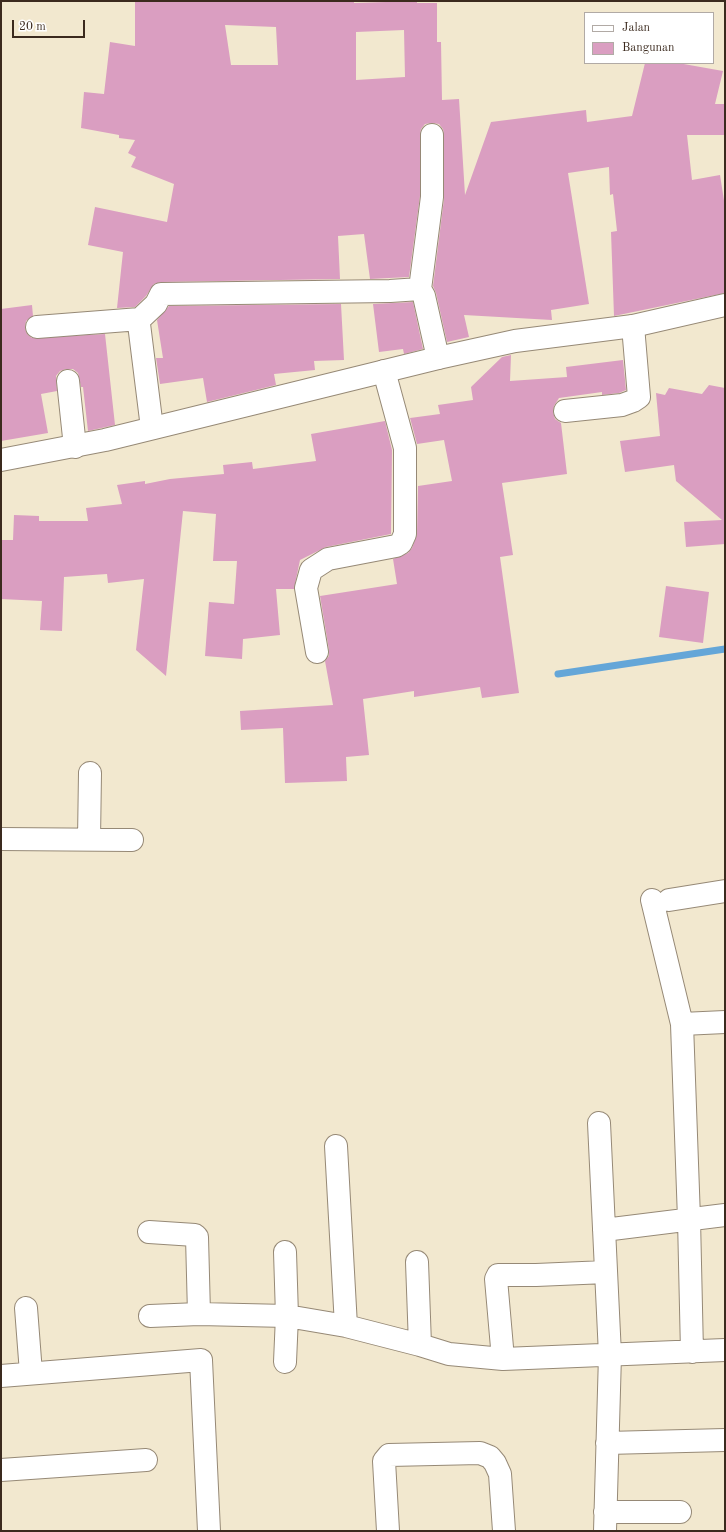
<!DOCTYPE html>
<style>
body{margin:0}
#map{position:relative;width:726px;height:1532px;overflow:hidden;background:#f2e8cf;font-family:"Old Standard TT",serif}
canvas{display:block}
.frame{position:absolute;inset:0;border:2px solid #3b2a1e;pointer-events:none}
.legend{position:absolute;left:584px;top:12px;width:130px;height:52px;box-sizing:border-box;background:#fff;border:1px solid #b1aaa5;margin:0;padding:5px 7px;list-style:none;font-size:12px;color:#3b2a1e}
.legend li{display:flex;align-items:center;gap:8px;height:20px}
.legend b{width:20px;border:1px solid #b1aaa5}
.scale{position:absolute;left:12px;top:20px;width:73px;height:18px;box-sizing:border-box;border:2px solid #3b2a1e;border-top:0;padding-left:5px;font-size:12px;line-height:14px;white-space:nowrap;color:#3b2a1e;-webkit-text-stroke:3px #fff;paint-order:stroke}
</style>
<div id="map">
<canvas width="726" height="1532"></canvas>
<div class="frame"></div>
<ul class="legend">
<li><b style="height:5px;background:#fff"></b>Jalan</li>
<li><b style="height:11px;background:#da9ec1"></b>Bangunan</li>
</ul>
<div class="scale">20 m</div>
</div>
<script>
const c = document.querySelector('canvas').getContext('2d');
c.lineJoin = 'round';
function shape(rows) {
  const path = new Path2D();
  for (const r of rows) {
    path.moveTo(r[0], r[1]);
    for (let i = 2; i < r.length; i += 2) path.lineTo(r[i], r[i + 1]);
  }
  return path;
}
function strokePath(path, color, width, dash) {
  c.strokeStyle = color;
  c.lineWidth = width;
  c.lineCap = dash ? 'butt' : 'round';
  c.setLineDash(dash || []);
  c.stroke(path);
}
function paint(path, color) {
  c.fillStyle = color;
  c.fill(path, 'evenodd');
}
const stream = shape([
 [558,674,725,649]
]);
const building = shape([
 [135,1,354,1,354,3,417,1,417,3,437,3,437,42,441,42,442,100,459,99,465,195,491,122,586,110,587,122,632,116,645,63,678,63,723,71,715,104,725,104,725,135,687,135,692,180,720,175,725,207,725,293,614,316,611,232,617,231,613,194,610,195,609,167,568,173,589,304,551,310,552,320,464,315,469,337,447,342,436,293,433,286,444,199,444,135,443,129,439,124,432,123,425,124,421,129,420,135,420,196,409,277,370,279,364,234,338,236,340,279,161,282,154,284,146,296,135,307,117,308,123,252,88,245,95,207,167,222,174,184,131,167,136,157,128,153,135,140,119,138,119,135,81,128,84,92,104,94,110,42,135,46],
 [225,25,276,27,278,65,231,65],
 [404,30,405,77,356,80,356,32],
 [413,302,423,349,404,354,403,349,379,352,373,304],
 [341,304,344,360,314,361,315,370,274,374,276,385,207,402,203,378,160,384,156,358,163,358,157,320,169,306],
 [32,305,33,316,26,321,25,328,27,334,32,338,105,334,115,425,88,431,83,387,81,387,78,373,73,369,66,369,60,371,56,376,57,391,41,394,48,433,1,441,1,309],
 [511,355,510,381,567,377,566,367,623,360,626,390,619,393,602,395,602,392,559,398,554,406,553,412,555,419,561,423,567,474,502,483,513,555,500,557,519,693,482,698,480,687,414,697,414,691,363,699,369,755,346,757,347,781,285,783,283,728,241,730,240,711,333,705,325,661,329,656,329,650,320,596,397,584,393,559,408,553,412,548,417,534,418,486,452,481,444,440,417,444,410,418,440,414,438,405,473,400,471,387,502,357],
 [709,385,725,388,725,544,686,547,684,522,722,520,676,481,674,465,625,472,620,441,660,436,656,393,665,395,669,388,702,394],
 [385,421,392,450,391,534,326,547,300,560,294,589,276,589,280,635,243,639,242,659,205,656,209,602,234,604,237,561,213,561,216,514,183,511,166,676,136,650,144,579,108,583,107,574,64,577,62,631,40,630,42,601,1,599,1,540,13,540,14,515,39,516,39,521,88,521,86,508,122,504,117,485,145,481,145,484,170,479,224,474,223,465,252,462,253,469,316,461,311,434],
 [666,586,709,592,703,643,659,637]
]);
const street = shape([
 [420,289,432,197,432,135],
 [37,327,140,319],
 [68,381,75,447],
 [565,411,622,405,633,401,639,397,633,326],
 [152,428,139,324,140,319,156,304,161,294,390,291,420,289,424,296,438,358],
 [317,652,306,588,311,570,328,559,396,546,401,543,405,534,405,448,384,371],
 [1,839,132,840],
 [89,839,90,773],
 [652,900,682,1024,725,1022],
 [669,900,725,891],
 [682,1024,689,1219,692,1352],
 [599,1123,610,1355,605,1531],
 [336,1146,346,1326],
 [604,1230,725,1215],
 [149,1232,195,1235,197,1237,199,1314],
 [417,1262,420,1345],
 [26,1308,31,1373],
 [150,1316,199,1314,287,1316,346,1326,420,1345,449,1354,503,1359,725,1350],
 [503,1359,496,1279,498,1275,536,1275,606,1272],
 [285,1362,287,1316,285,1252],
 [1,1376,201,1360,209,1531],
 [607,1443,725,1440],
 [1,1470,146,1460],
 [605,1512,680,1512],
 [388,1531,384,1461,389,1455,480,1453,490,1457,495,1463,500,1474,504,1531]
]);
const secondary = shape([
 [1,460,105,440,438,358,515,341,633,326,725,305]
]);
strokePath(stream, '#64a6d8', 7);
paint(building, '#da9ec1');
strokePath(street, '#968976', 24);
strokePath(secondary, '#968976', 24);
strokePath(street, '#fff', 22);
strokePath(secondary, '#fff', 22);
</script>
